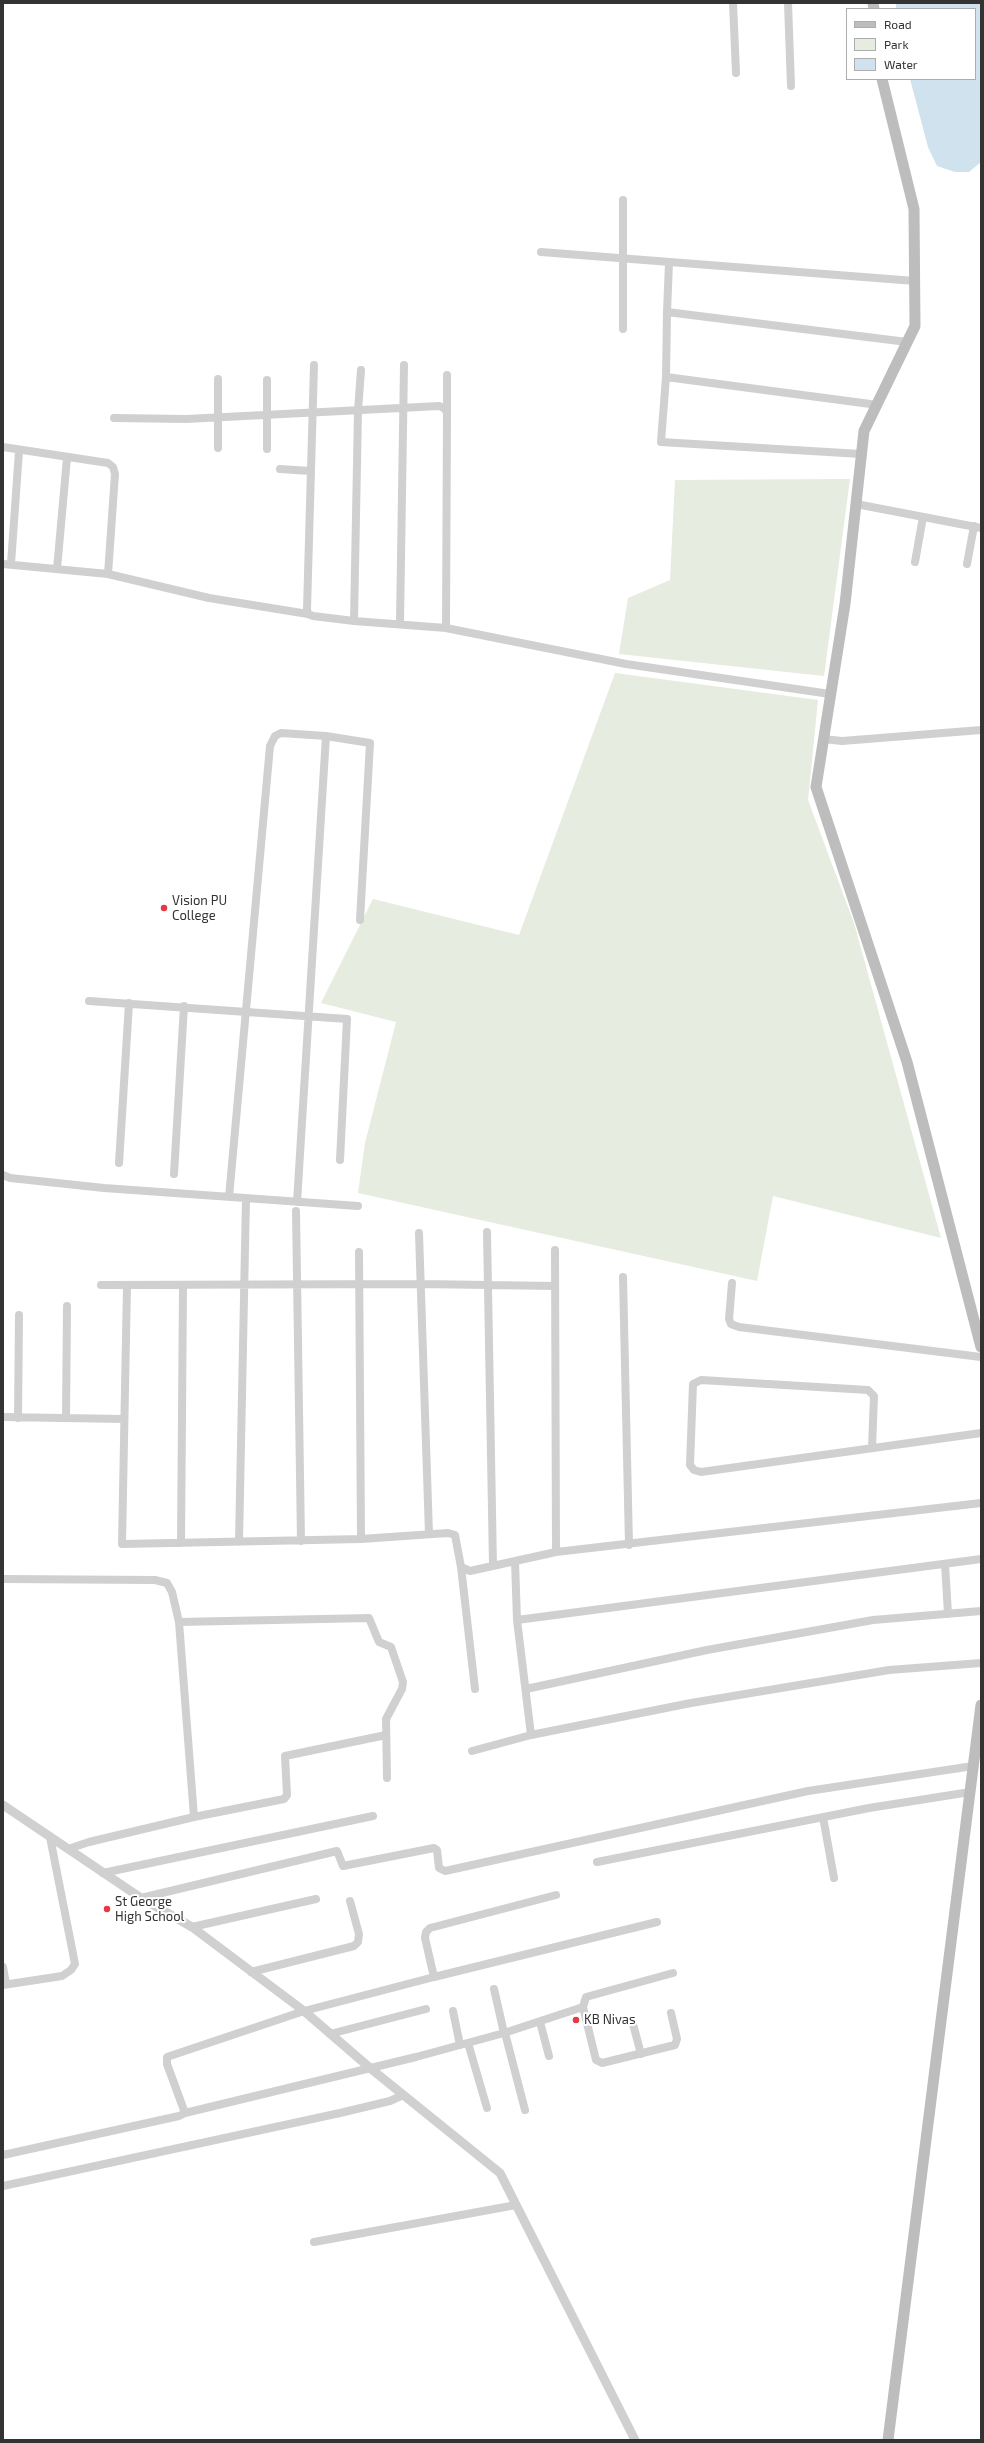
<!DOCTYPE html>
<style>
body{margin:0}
#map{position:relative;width:984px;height:2443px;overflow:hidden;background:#fff;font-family:"Exo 2",sans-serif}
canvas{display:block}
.frame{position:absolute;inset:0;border:4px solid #333;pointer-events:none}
.legend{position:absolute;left:846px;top:8px;width:130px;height:72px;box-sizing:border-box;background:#fff;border:1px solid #adadad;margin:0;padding:5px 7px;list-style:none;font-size:12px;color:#333}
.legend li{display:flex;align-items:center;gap:8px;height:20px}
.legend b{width:20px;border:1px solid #adadad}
</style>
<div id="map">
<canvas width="984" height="2443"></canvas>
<div class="frame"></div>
<ul class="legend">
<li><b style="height:5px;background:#bdbdbd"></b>Road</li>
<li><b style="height:11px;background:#e6ecdf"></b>Park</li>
<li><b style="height:11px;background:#cfe2ee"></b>Water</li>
</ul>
</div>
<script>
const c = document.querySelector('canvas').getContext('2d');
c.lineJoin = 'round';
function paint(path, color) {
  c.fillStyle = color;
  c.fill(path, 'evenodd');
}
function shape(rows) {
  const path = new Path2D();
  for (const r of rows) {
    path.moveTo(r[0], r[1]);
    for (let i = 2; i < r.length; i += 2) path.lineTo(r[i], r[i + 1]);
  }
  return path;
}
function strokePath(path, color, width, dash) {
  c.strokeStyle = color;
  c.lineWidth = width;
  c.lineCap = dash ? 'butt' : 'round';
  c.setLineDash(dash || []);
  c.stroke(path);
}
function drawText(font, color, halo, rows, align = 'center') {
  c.font = font + ' "Exo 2",sans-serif';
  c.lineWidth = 4;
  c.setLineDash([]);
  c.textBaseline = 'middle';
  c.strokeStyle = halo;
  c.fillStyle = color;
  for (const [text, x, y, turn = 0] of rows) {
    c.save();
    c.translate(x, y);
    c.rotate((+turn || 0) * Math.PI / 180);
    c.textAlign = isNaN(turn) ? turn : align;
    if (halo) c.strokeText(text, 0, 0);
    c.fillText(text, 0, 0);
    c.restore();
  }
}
const green = shape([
 [850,479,824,676,619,654,628,598,670,580,675,480],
 [615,673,818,700,808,800,854,923,941,1238,773,1196,757,1281,358,1193,365,1143,396,1022,321,1003,373,899,519,935]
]);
const water = shape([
 [896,3,981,3,981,162,969,172,955,172,937,166,928,147,910,79,975,79,975,9,896,9]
]);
const minor = shape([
 [733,3,736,73],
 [788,3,791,86],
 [623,200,623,329],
 [541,252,915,281],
 [667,312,669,263],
 [314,365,307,609,308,614,313,616,354,621,446,628,626,664,830,694],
 [447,375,447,412],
 [666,377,878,405],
 [267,380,267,449],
 [114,418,186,419,439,406,444,408,447,412,446,628],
 [3,447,108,463,113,467,115,474,108,574],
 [218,448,218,379],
 [861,454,661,442,666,377,667,312,907,342],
 [280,469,310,471],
 [856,504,981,528],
 [915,562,923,517],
 [3,564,108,574,209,598,308,614],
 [11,564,19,451],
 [967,564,974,526],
 [57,569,67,458],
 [354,621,358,411,361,370],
 [400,623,404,365],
 [326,736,370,743,360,920],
 [823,739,842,741,981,730],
 [89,1001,347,1019,340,1160],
 [119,1163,129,1003],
 [174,1174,184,1006],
 [3,1175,10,1178,104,1188,358,1206],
 [229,1197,270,746,275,736,281,733,326,736,297,1202],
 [296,1211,301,1541],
 [487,1232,493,1566],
 [419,1233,429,1534],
 [555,1250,556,1552],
 [359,1252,361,1539],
 [623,1277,629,1545],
 [732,1283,729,1319,731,1324,739,1327,981,1357],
 [101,1285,421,1284,555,1286],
 [127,1286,122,1544,361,1539,448,1533,455,1535,461,1567,470,1571,556,1552,981,1503],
 [3,1417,124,1419],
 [18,1418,19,1315],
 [66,1418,67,1306],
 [872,1448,874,1396,868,1390,701,1380,693,1384,690,1465,694,1470,701,1472,981,1433],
 [239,1542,246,1199],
 [181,1543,183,1286],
 [515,1561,517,1620,531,1735],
 [945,1564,948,1614],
 [461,1567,475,1689],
 [3,1579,155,1580,167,1583,172,1592,179,1622,194,1817],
 [517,1620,981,1559],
 [179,1622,369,1618,379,1642,391,1647,403,1682,402,1689,386,1719,387,1778],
 [526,1689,707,1650,873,1620,981,1611],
 [472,1751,531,1735,691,1703,889,1670,981,1663],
 [823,1817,834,1878],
 [68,1849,89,1842,194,1817,284,1799,287,1795,285,1756,386,1735],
 [597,1862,869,1808,970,1792],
 [103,1873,373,1816],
 [141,1898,337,1851,343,1866,434,1848,437,1850,439,1868,445,1871,808,1791,973,1766],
 [192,1927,316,1899],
 [3,1967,6,1984],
 [251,1972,354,1946,358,1942,359,1934,350,1901],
 [434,1977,657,1922],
 [3,1985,62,1976,71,1970,75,1964,50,1837],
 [494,1989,504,2033],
 [453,2011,460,2045],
 [671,2013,677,2039,675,2045,602,2063,596,2060,583,2007,586,1997,673,1973],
 [540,2022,549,2056],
 [633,2024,641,2054],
 [505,2033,525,2110],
 [330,2034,426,2009],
 [468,2043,487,2108],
 [185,2113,167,2064,167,2057,304,2011,434,1977,425,1938,426,1932,430,1928,556,1895],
 [3,2155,179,2116,185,2113,416,2057,504,2033,583,2007],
 [3,2186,340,2113,390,2101,403,2095],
 [314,2242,516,2205]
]);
const tertiary = shape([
 [3,1805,141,1898,192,1927,304,2011,370,2068,500,2173,635,2440]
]);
const secondary = shape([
 [873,3,874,9],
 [882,79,914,209,915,326,864,431,845,604,816,787,907,1062,981,1347],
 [888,2440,981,1705]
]);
const markers = [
 [164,908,4,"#e63946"],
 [107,1909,4,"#e63946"],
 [576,2020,4,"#e63946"]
];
const poiNames = [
 ["Vision PU",172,901],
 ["College",172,916],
 ["St George",115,1902],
 ["High School",115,1917],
 ["KB Nivas",584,2020]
];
paint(green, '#e6ecdf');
paint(water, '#cfe2ee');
strokePath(minor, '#d0d0d0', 8);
strokePath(tertiary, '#d0d0d0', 9);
strokePath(secondary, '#bdbdbd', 11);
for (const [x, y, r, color] of markers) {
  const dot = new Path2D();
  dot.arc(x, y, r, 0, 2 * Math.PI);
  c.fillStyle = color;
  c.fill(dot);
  strokePath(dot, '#fff', 1.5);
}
drawText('13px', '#333', '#fff', poiNames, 'left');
</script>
